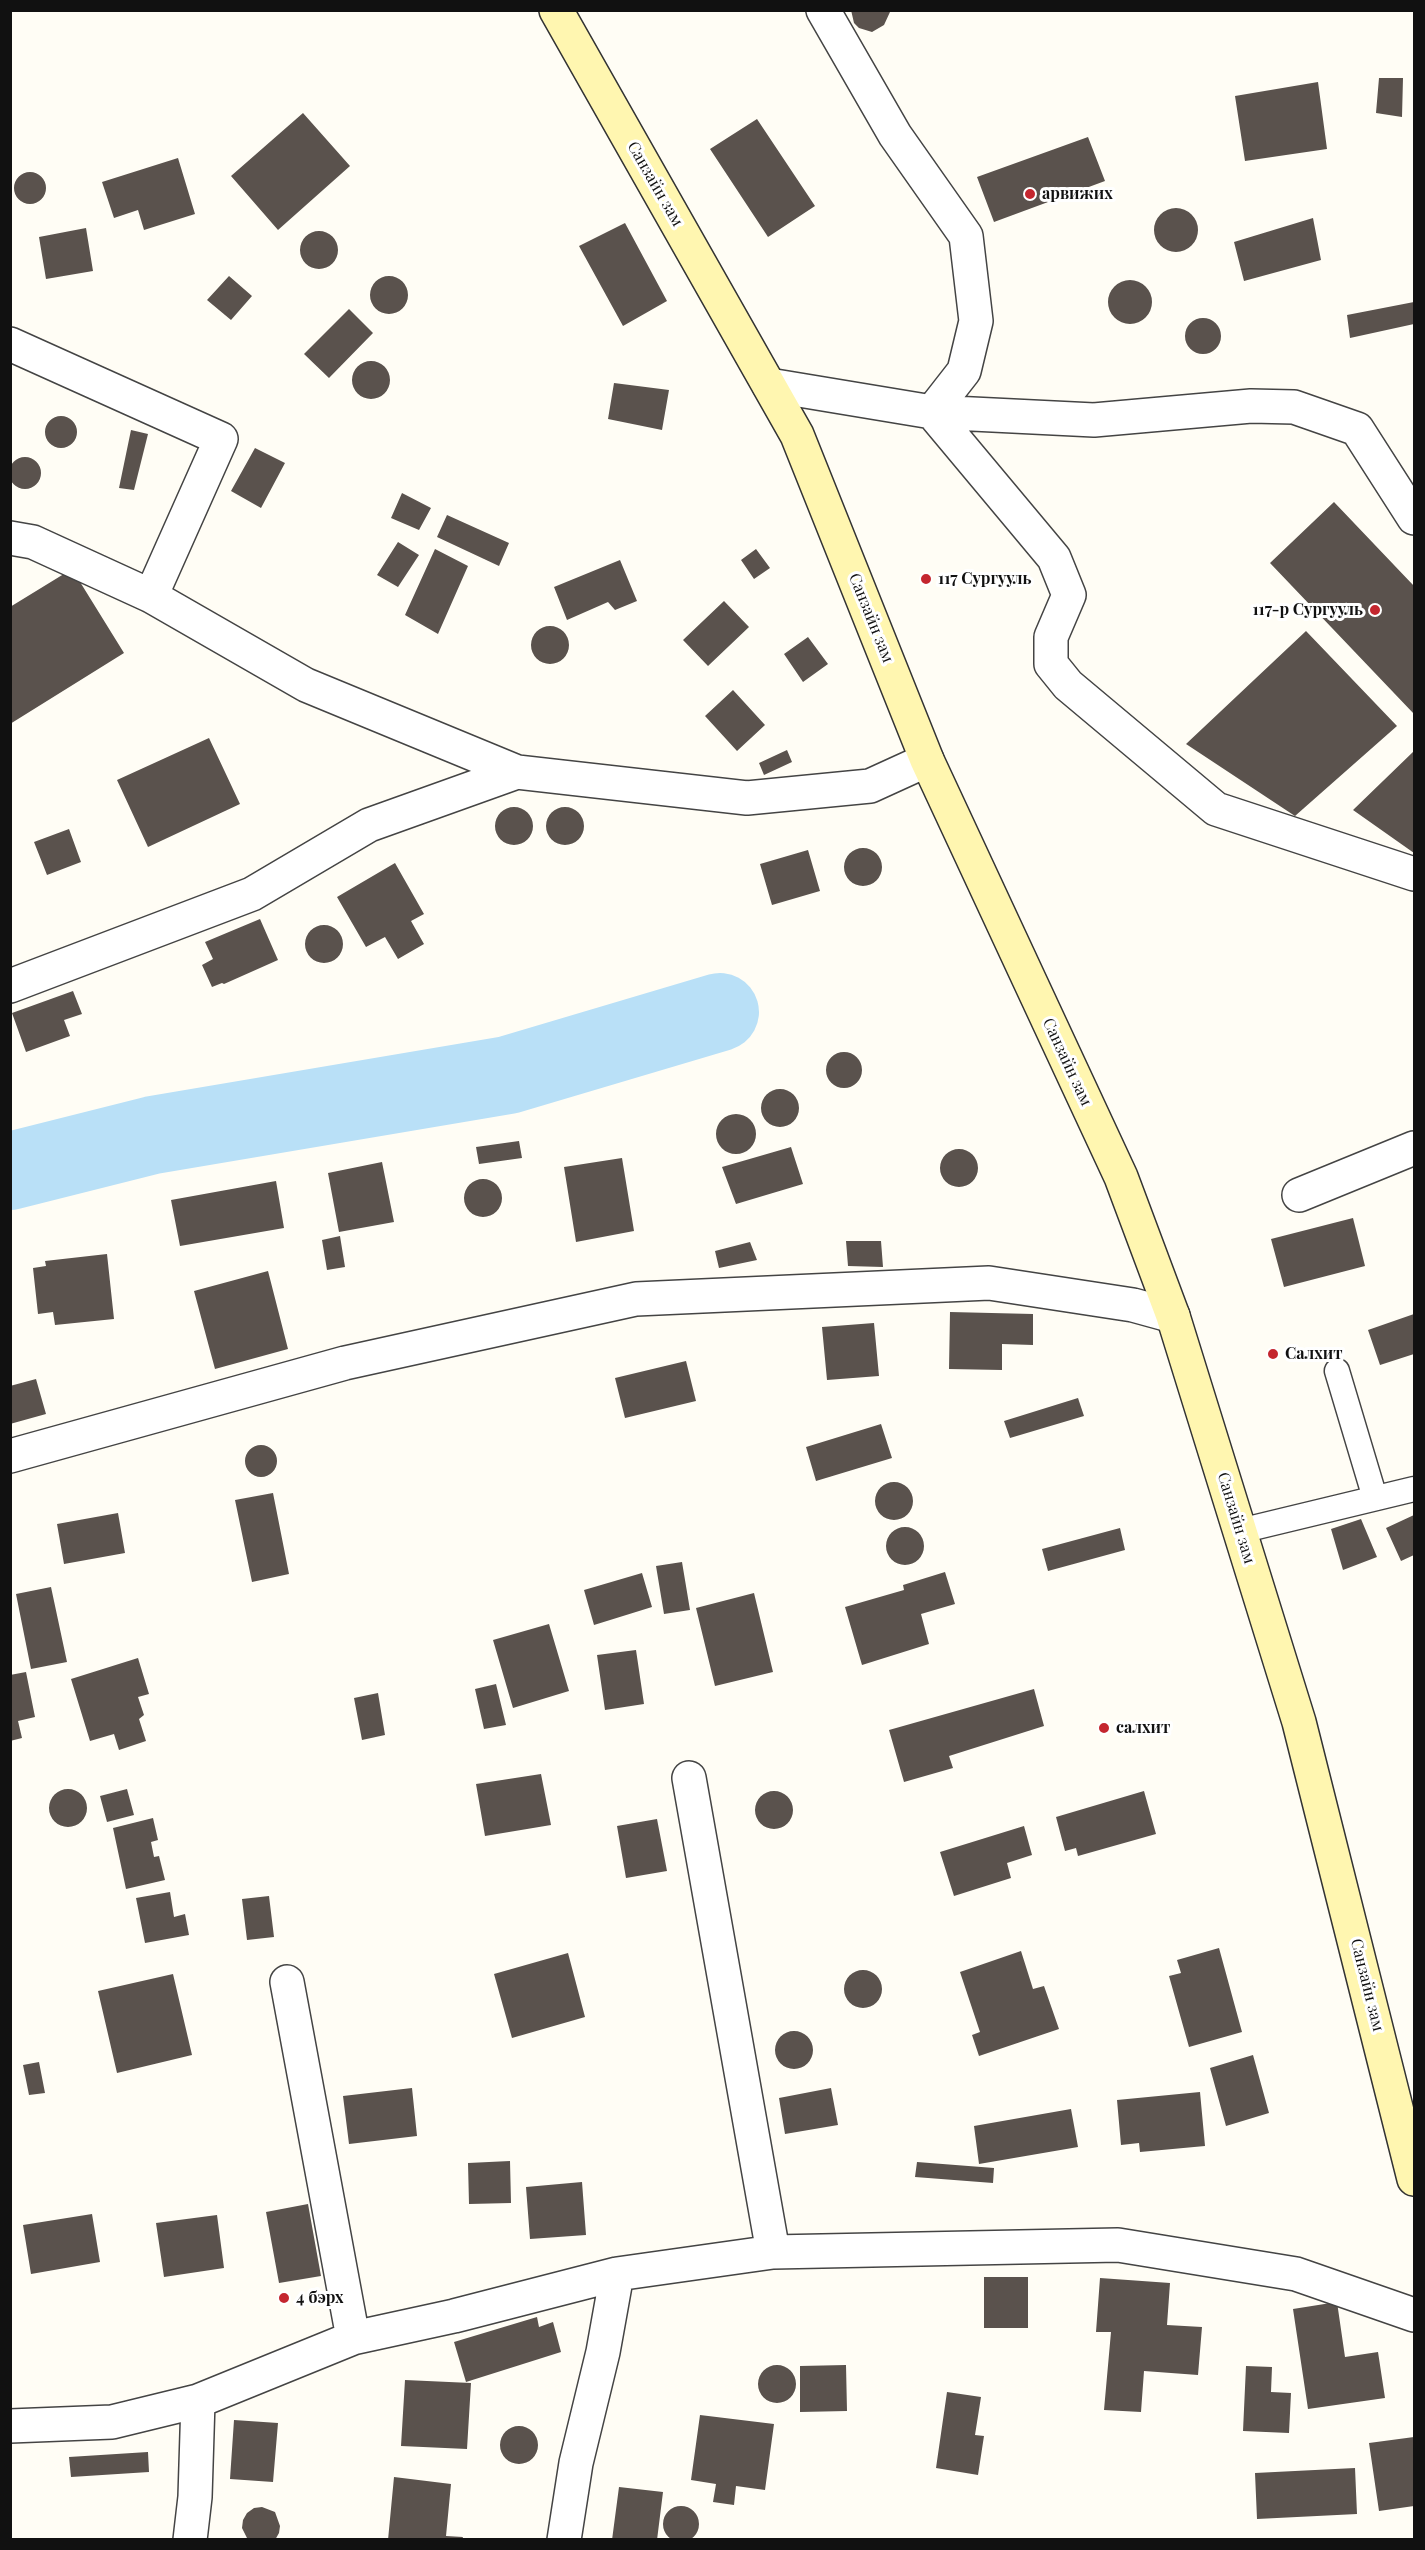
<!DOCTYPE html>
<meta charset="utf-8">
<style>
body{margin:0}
#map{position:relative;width:1425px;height:2550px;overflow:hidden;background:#fffdf5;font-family:"Playfair Display",serif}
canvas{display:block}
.frame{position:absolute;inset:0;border:12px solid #111;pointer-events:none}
</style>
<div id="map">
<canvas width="1425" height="2550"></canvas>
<div class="frame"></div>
</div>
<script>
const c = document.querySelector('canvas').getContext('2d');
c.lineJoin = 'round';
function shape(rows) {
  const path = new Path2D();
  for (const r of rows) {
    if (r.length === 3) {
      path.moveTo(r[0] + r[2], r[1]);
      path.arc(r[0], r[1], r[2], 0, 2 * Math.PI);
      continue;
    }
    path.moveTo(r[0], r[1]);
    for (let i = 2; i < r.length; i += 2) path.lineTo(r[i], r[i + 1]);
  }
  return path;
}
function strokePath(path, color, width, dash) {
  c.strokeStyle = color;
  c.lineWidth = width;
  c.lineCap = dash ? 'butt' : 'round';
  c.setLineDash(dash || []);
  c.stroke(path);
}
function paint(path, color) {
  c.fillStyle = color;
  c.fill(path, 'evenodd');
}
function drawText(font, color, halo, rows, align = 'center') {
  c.font = font + ' "Playfair Display",serif';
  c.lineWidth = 6;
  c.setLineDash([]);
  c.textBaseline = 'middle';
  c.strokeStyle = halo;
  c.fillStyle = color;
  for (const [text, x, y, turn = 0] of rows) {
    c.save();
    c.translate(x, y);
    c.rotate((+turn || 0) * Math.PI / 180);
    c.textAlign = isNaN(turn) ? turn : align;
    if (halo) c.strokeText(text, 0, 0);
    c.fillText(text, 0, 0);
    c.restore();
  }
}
const river = shape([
 [10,1171,153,1135,508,1075,720,1012]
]);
const building = shape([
 [851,10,889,10,890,12,884,25,872,32,859,28,854,23],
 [1379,78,1403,78,1402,117,1376,113],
 [1318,82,1327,149,1245,161,1235,96],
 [303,113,350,166,278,230,231,176],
 [757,119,815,206,768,237,710,149],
 [1088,137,1105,181,994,222,977,177],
 [178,158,195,214,144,230,138,210,114,218,102,182],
 [30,188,16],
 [1176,230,22],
 [1313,218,1321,260,1244,281,1234,242],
 [625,223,667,301,623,326,579,246],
 [86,228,93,271,46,279,39,237],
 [319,250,19],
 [229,276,252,296,231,320,207,300],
 [389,295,19],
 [1130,302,22],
 [1414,302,1414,324,1350,338,1347,315],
 [349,309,373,333,329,378,304,354],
 [1203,336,18],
 [371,380,19],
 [614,383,669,390,662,430,608,419],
 [61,432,16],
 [131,430,148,434,134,490,119,488],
 [255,448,285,463,261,508,231,491],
 [25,473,16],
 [402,493,431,508,419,530,391,518],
 [1334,502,1414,586,1414,714,1270,563],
 [447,515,509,543,499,566,437,537],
 [398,542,419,555,398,587,377,575],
 [435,549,468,566,438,634,405,615],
 [756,549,770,568,754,579,741,560],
 [620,560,637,601,615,610,608,602,567,620,554,587],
 [72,569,124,653,10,724,10,607],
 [724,601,749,627,708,666,683,640],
 [550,645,19],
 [1306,631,1397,726,1295,816,1186,744],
 [808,637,828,664,803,682,784,654],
 [733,690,765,725,737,751,705,716],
 [209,738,240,804,148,847,117,780],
 [787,750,792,762,764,775,759,763],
 [1414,751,1414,853,1353,810],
 [565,826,19],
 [514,826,19],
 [69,829,81,862,47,875,34,842],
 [863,867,19],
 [808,850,820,891,772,905,760,864],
 [395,863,424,914,411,921,424,944,398,959,385,937,366,947,337,897],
 [260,919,278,960,224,984,222,983,212,987,202,965,213,959,205,942],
 [324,944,19],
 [73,991,82,1014,64,1020,70,1036,26,1052,12,1013],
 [844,1070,18],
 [780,1108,19],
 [736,1134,20],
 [519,1141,522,1158,479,1164,476,1147],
 [791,1147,803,1184,736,1204,722,1167],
 [959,1168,19],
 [622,1158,634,1231,576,1242,564,1167],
 [382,1162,394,1222,339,1232,328,1173],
 [483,1198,19],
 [276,1181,284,1228,180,1246,171,1200],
 [1353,1218,1365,1266,1284,1287,1271,1239],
 [340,1236,345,1267,327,1270,322,1240],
 [846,1241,881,1241,883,1267,848,1266],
 [750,1242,757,1260,719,1268,715,1251],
 [107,1254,114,1319,55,1325,53,1312,38,1314,33,1268,46,1266,45,1261],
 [268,1271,288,1349,215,1369,194,1291],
 [950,1312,1033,1314,1033,1345,1002,1344,1002,1370,949,1369],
 [1414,1314,1414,1354,1380,1365,1368,1330],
 [874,1323,879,1376,827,1380,822,1327],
 [686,1361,696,1401,625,1418,615,1378],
 [36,1379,46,1414,10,1424,10,1386],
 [1078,1398,1084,1416,1010,1438,1004,1421],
 [881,1424,892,1458,816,1481,806,1447],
 [261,1461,16],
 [894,1501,19],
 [273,1493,289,1574,252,1582,235,1500],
 [118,1513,125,1553,64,1564,57,1524],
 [1414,1515,1414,1555,1401,1561,1386,1528],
 [1361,1519,1377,1557,1343,1570,1331,1529],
 [905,1546,19],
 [1120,1528,1125,1550,1048,1571,1042,1549],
 [682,1562,690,1610,664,1614,656,1566],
 [945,1572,955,1604,921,1614,929,1644,862,1665,845,1607,904,1590,903,1585],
 [642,1573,652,1607,594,1625,584,1590],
 [51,1587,67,1662,31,1669,16,1594],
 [754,1593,773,1672,715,1686,696,1608],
 [549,1624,569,1691,513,1708,493,1640],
 [636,1650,644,1704,605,1710,597,1655],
 [138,1658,149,1694,138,1697,144,1715,139,1719,146,1741,119,1750,114,1734,90,1741,71,1679],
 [26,1672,35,1717,18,1721,22,1738,10,1741,10,1675],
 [496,1684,506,1725,484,1729,475,1689],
 [1034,1689,1044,1726,949,1756,953,1768,904,1782,889,1730],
 [378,1693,385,1735,362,1740,354,1698],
 [541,1774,551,1825,485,1836,476,1784],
 [68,1808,19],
 [127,1789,134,1815,107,1822,100,1796],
 [774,1810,19],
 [1144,1791,1156,1834,1078,1856,1076,1848,1065,1851,1056,1817],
 [153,1818,158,1840,151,1842,154,1857,159,1856,165,1880,126,1889,113,1828],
 [657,1819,667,1871,626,1878,617,1826],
 [1024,1826,1032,1855,1007,1863,1011,1878,954,1896,940,1852],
 [170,1892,174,1917,185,1914,189,1935,145,1943,136,1898],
 [269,1896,274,1937,247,1940,242,1899],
 [1219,1948,1242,2032,1189,2047,1169,1976,1181,1973,1177,1960],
 [1021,1951,1033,1989,1044,1986,1059,2029,979,2056,972,2035,980,2032,960,1972],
 [568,1953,585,2017,512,2038,494,1974],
 [863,1989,19],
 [173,1974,192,2055,117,2073,98,1991],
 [794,2050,19],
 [1253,2055,1269,2113,1226,2126,1210,2068],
 [39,2062,45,2093,29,2095,23,2065],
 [412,2088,417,2136,349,2144,343,2096],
 [831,2088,838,2125,785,2134,779,2098],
 [1200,2092,1205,2146,1140,2152,1139,2143,1121,2145,1117,2100],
 [1071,2109,1078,2147,979,2164,974,2126],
 [510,2161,511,2203,469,2204,468,2163],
 [917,2162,994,2168,993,2183,915,2177],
 [582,2182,586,2235,530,2239,526,2187],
 [308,2204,321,2276,279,2283,266,2212],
 [92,2214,100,2262,31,2274,23,2225],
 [217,2215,224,2268,164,2277,156,2223],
 [984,2277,1028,2277,1028,2328,984,2328],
 [1100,2278,1170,2283,1167,2325,1202,2327,1198,2375,1144,2371,1141,2412,1104,2410,1111,2332,1096,2332],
 [1337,2302,1345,2357,1378,2352,1385,2398,1308,2409,1293,2309],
 [537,2317,539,2327,553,2322,561,2352,466,2382,454,2342],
 [777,2384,19],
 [846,2365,847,2411,800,2412,800,2366],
 [1246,2366,1272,2367,1271,2392,1291,2393,1289,2433,1243,2431],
 [405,2380,471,2383,467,2449,401,2446],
 [947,2392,981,2397,975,2435,984,2436,978,2475,936,2468],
 [700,2415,774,2424,765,2490,736,2486,734,2505,713,2502,716,2484,691,2480],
 [234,2420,278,2423,273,2482,230,2479],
 [519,2445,19],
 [1414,2437,1414,2506,1379,2511,1369,2443],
 [148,2452,149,2472,71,2477,69,2457],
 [1355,2468,1357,2514,1257,2519,1255,2473],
 [394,2477,451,2484,446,2536,463,2537,462,2540,388,2540],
 [619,2487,663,2492,657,2540,612,2540],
 [681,2524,18],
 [262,2507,275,2512,280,2526,279,2533,275,2540,248,2540,242,2528,243,2520,247,2513,254,2508]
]);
const lane = shape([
 [1337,1371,1375,1498],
 [1240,1531,1414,1489]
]);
const street = shape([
 [823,10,895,135,966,236,976,321,964,371,932,412,1054,558,1069,595,1051,637,1051,664,1068,685,1216,809,1414,874],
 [10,344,221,439,151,596],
 [769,385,932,412,1094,420,1251,406,1294,407,1357,429,1414,518],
 [10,538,33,542,151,596,306,685,517,772,747,798,870,786,927,760],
 [10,986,252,894,369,825,517,772],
 [1299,1195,1414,1148],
 [10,1456,345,1363,636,1299,989,1283,1133,1305,1173,1316],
 [689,1778,773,2252],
 [287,1982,353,2338],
 [10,2426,112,2422,198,2401,353,2338,454,2316,617,2274,773,2252,1118,2245,1296,2274,1414,2315],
 [190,2540,195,2497,198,2401],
 [564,2540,576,2463,603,2352,617,2274]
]);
const secondary = shape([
 [556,10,797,435,927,760,1121,1177,1173,1316,1299,1722,1414,2179]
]);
const markers = [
 [1030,194,6,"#c4262e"],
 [926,579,6,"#c4262e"],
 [1375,610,6,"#c4262e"],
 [1273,1354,6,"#c4262e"],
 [1104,1728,6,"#c4262e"],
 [284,2298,6,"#c4262e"]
];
const streetNames = [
 ["Санзайн зам",655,184,60],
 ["Санзайн зам",871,618,68],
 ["Санзайн зам",1067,1062,65],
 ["Санзайн зам",1236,1518,73],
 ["Санзайн зам",1367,1985,76]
];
const poiNames = [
 ["арвижих",1042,194],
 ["117 Сургууль",938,579],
 ["117-р Сургууль",1363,610,"right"],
 ["Салхит",1285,1354],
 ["салхит",1116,1728],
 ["4 бэрх",296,2298]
];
strokePath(river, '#b9e0f7', 78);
paint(building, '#5a524d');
strokePath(lane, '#444', 27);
strokePath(street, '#444', 36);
strokePath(secondary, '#333', 36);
strokePath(lane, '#fff', 24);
strokePath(street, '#fff', 33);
strokePath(secondary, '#fff6b0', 33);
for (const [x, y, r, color] of markers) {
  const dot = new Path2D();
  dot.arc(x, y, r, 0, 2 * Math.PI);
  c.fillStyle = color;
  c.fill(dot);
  strokePath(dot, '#fff', 2);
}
drawText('16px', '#111', '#fff', streetNames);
drawText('bold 16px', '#111', '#fff', poiNames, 'left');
</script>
